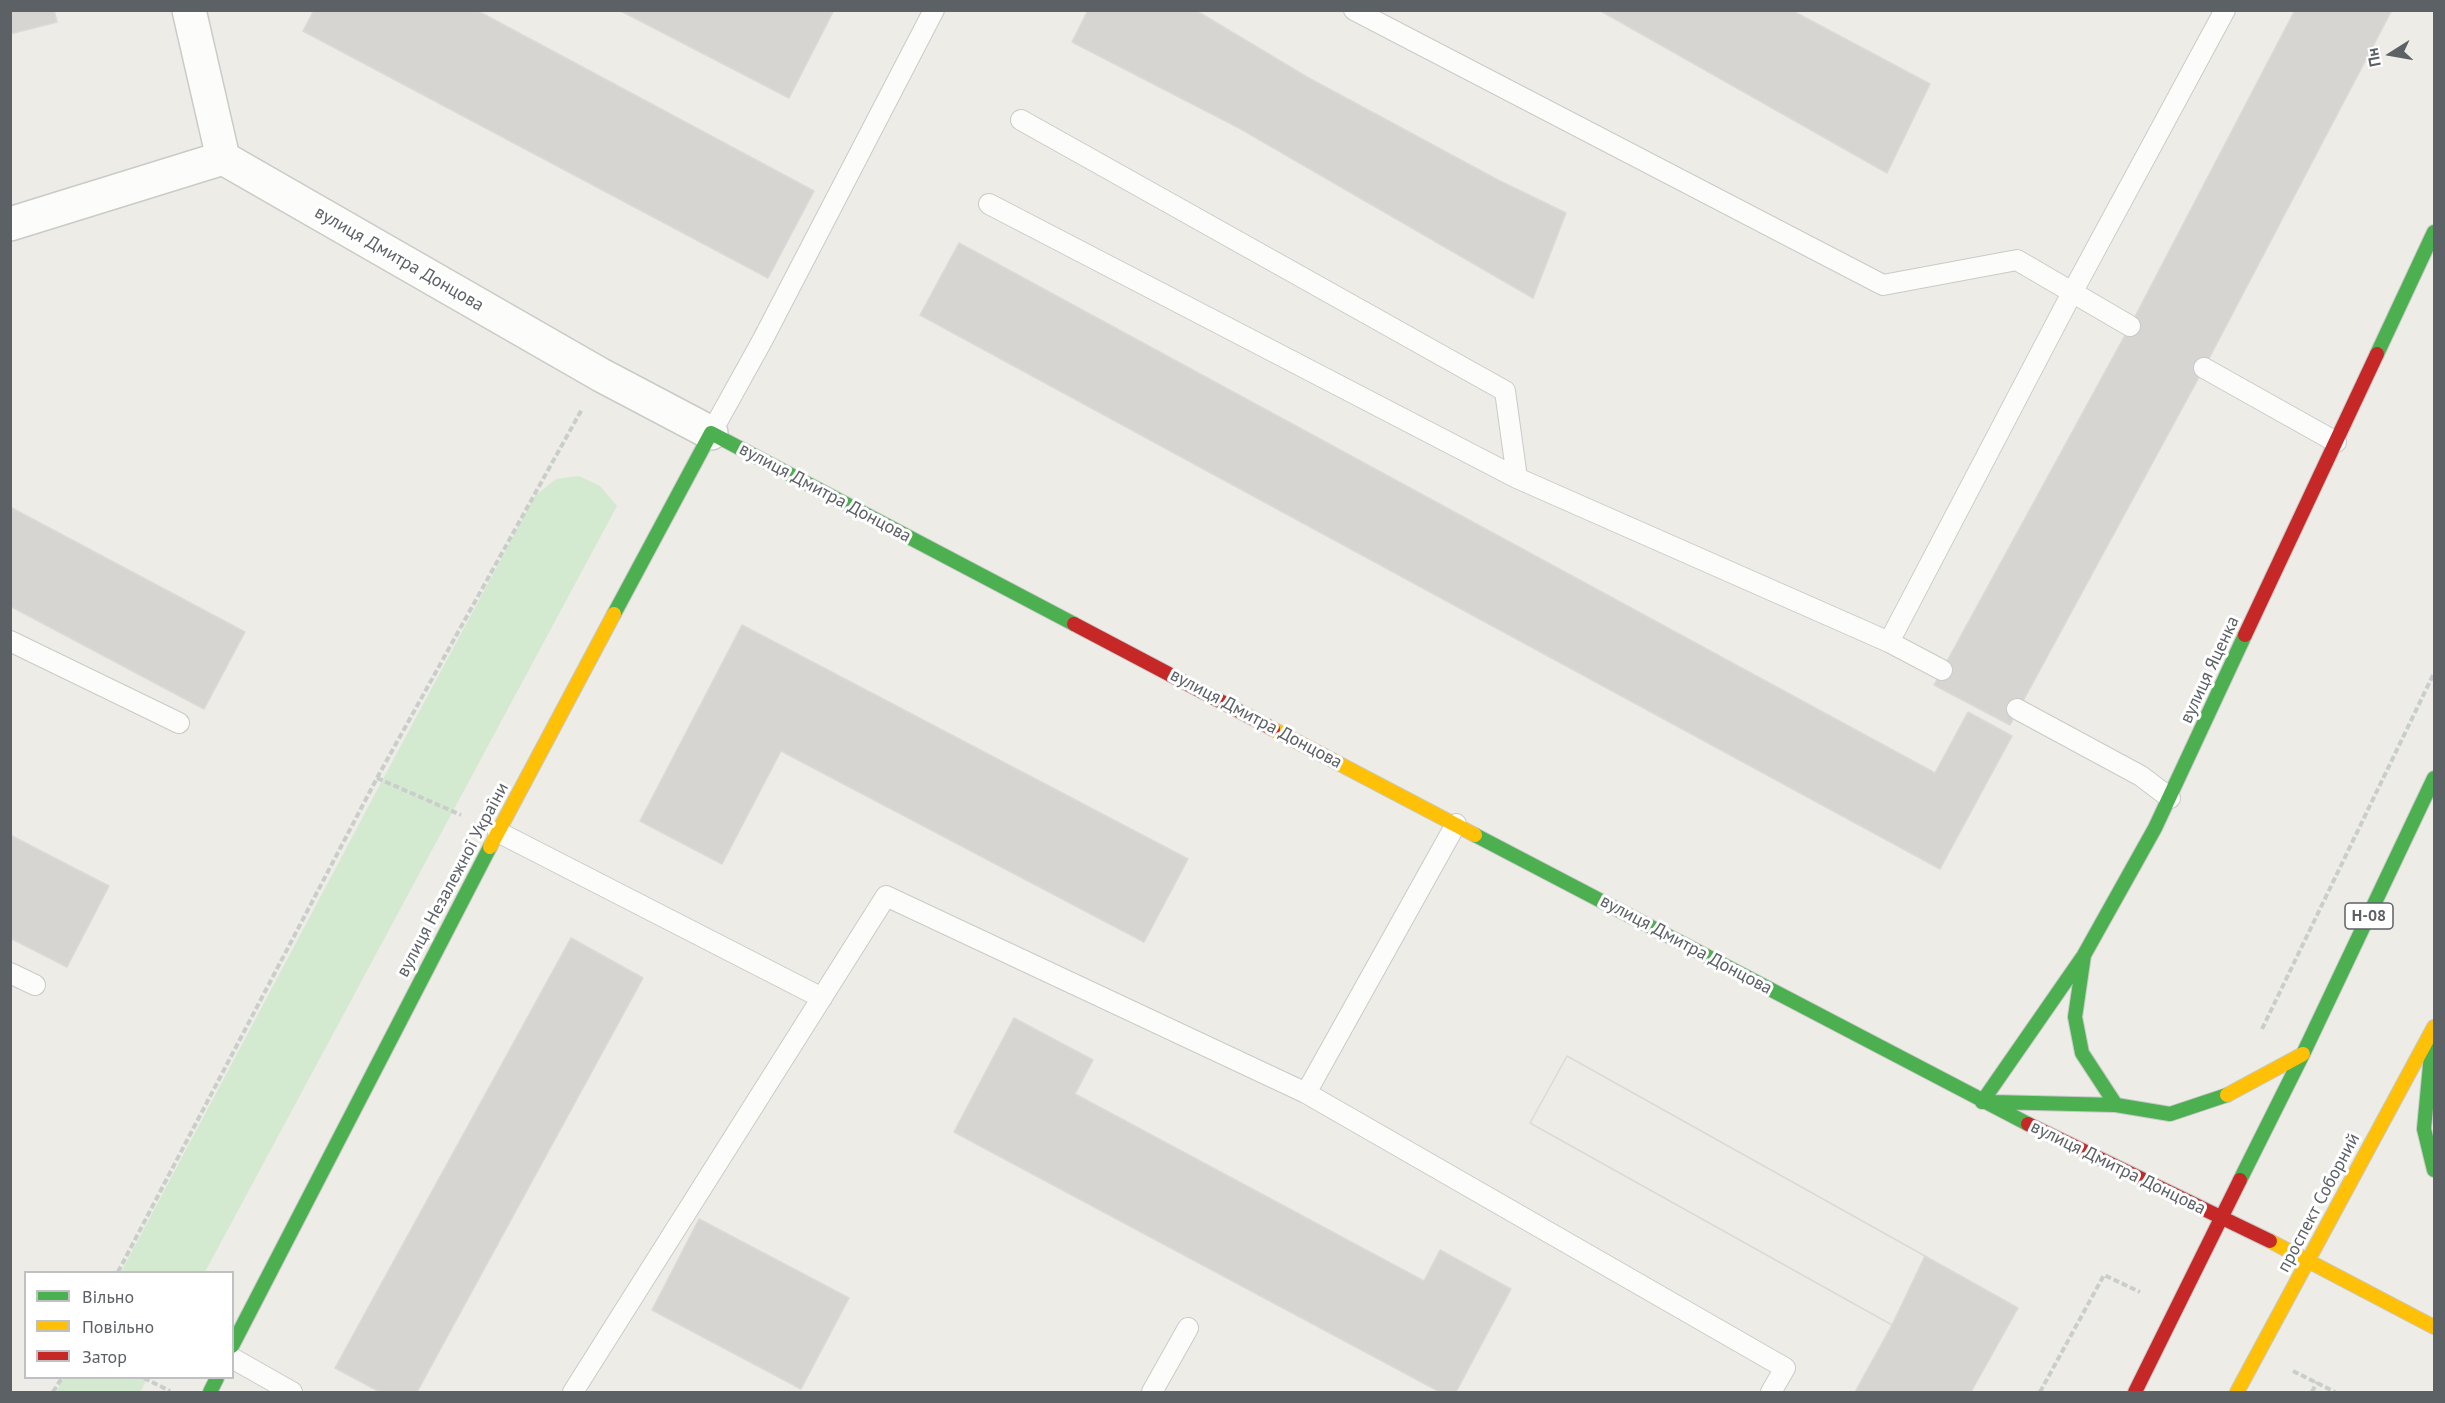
<!DOCTYPE html>
<meta charset="utf-8">
<style>
body{margin:0}
#map{position:relative;width:2445px;height:1403px;overflow:hidden;background:#edece7;font-family:"PT Sans",sans-serif}
canvas{display:block}
.frame{position:absolute;inset:0;border:12px solid #5c6166;pointer-events:none}
.legend{position:absolute;left:24px;top:1271px;width:210px;height:108px;box-sizing:border-box;background:#fff;border:2px solid #bec0c2;margin:0;padding:8px 10px;list-style:none;font-size:18px;color:#5c6166}
.legend li{display:flex;align-items:center;gap:12px;height:30px}
.legend b{width:30px;border:2px solid #bec0c2}
.north{position:absolute;left:2361px;top:24px;width:60px;height:60px;-webkit-text-stroke:4px #fff;paint-order:stroke;rotate:259deg;font-size:16px;font-weight:700;line-height:24px;text-align:center;color:#5c6166}
.north::after{content:'';display:block;margin:auto;width:21px;height:27px;background:#5c6166;clip-path:polygon(50% 0,100% 100%,50% 72%,0 100%)}
</style>
<div id="map">
<canvas width="2445" height="1403"></canvas>
<div class="frame"></div>
<ul class="legend">
<li><b style="height:8px;background:#4caf50"></b>Вільно</li>
<li><b style="height:8px;background:#ffc107"></b>Повільно</li>
<li><b style="height:8px;background:#c62828"></b>Затор</li>
</ul>
<div class="north">Пн</div>
</div>
<script>
const c = document.querySelector('canvas').getContext('2d');
c.lineJoin = 'round';
function paint(path, color) {
  c.fillStyle = color;
  c.fill(path, 'evenodd');
}
function shape(rows) {
  const path = new Path2D();
  for (const r of rows) {
    path.moveTo(r[0], r[1]);
    for (let i = 2; i < r.length; i += 2) path.lineTo(r[i], r[i + 1]);
  }
  return path;
}
function strokePath(path, color, width, dash) {
  c.strokeStyle = color;
  c.lineWidth = width;
  c.lineCap = dash ? 'butt' : 'round';
  c.setLineDash(dash || []);
  c.stroke(path);
}
function drawText(font, color, halo, rows, align = 'center') {
  c.font = font + ' "PT Sans",sans-serif';
  c.lineWidth = 6;
  c.setLineDash([]);
  c.textBaseline = 'middle';
  c.strokeStyle = halo;
  c.fillStyle = color;
  for (const [text, x, y, turn = 0] of rows) {
    c.save();
    c.translate(x, y);
    c.rotate((+turn || 0) * Math.PI / 180);
    c.textAlign = isNaN(turn) ? turn : align;
    if (halo) c.strokeText(text, 0, 0);
    c.fillText(text, 0, 0);
    c.restore();
  }
}
const green = shape([
 [579,476,600,486,617,506,205,1272,121,1272,391,764,535,496,556,479],
 [64,1378,148,1378,140,1392,56,1392]
]);
const building = shape([
 [10,10,54,10,57,22,10,34,10,10],
 [314,10,476,10,814,191,768,278,303,31,314,10],
 [619,10,834,10,789,98,619,10],
 [1088,10,1195,10,1307,77,1498,180,1566,213,1533,298,1239,128,1072,42,1088,10],
 [1599,10,1791,10,1930,84,1887,173,1599,10],
 [2295,10,2392,10,2204,368,2010,725,1934,685,2130,326,2295,10],
 [959,243,1935,773,1968,712,2012,736,1940,869,920,315,959,243],
 [10,507,245,632,204,709,10,606,10,507],
 [742,625,1188,859,1144,942,781,751,722,864,640,821,742,625],
 [10,835,109,886,67,967,10,938,10,835],
 [571,938,643,978,417,1392,380,1392,335,1368,571,938],
 [1014,1018,1093,1060,1075,1094,1424,1281,1440,1250,1511,1289,1456,1392,1440,1392,954,1132,1014,1018],
 [1567,1056,2018,1308,1971,1392,1855,1392,1892,1325,1530,1123,1567,1056],
 [1567,1056,1925,1256,1892,1325,1530,1123,1567,1056],
 [699,1219,849,1298,801,1389,652,1310,699,1219]
]);
const path = shape([
 [377,778,461,815],
 [2262,1029,2434,673],
 [118,1272,377,778,582,409],
 [2293,1371,2335,1392],
 [144,1378,170,1391],
 [53,1392,62,1378],
 [2040,1392,2104,1275,2140,1292],
 [2312,1392,2317,1382]
]);
const lane = shape([
 [1354,10,1883,285,2017,260,2130,326],
 [1021,120,1505,391,1517,478],
 [989,204,1517,478,1889,642,1942,670],
 [2204,368,2336,442],
 [711,433,762,341,934,10],
 [10,641,179,723],
 [1889,642,2073,291,2225,10],
 [2017,709,2141,776,2170,798],
 [1456,824,1306,1093,1785,1368,1771,1392],
 [498,832,822,998],
 [10,973,35,985],
 [232,1358,292,1392],
 [573,1392,886,896,1306,1093],
 [1152,1392,1188,1328]
]);
const street = shape([
 [189,10,223,158,601,375,711,433],
 [10,224,223,158]
]);
const fast = shape([
 [2377,354,2434,232],
 [614,614,711,433,1074,624],
 [1475,835,2028,1124],
 [2084,955,2075,1017,2082,1053,2116,1105,2170,1114,2227,1095],
 [2432,1044,2424,1129,2434,1170],
 [1982,1102,2084,955,2155,828,2245,635],
 [1992,1102,2116,1105],
 [2240,1180,2303,1054,2434,778],
 [232,1346,490,847],
 [210,1392,217,1378]
]);
const slow = shape([
 [1273,729,1475,835],
 [490,847,614,614],
 [2227,1095,2303,1054],
 [2270,1241,2434,1327],
 [2237,1392,2434,1027]
]);
const jam = shape([
 [1074,624,1273,729],
 [2245,635,2377,354],
 [2028,1124,2270,1241],
 [2135,1392,2240,1180]
]);
const shields = [
 [2369,916,48]
];
const shieldNames = [
 ["Н-08",2369,916]
];
const streetNames = [
 ["вулиця Дмитра Донцова",399,259,30],
 ["вулиця Дмитра Донцова",825,493,28],
 ["вулиця Яценка",2210,670,-65],
 ["вулиця Дмитра Донцова",1256,719,28],
 ["вулиця Незалежної України",453,880,-62],
 ["вулиця Дмитра Донцова",1686,945,28],
 ["вулиця Дмитра Донцова",2118,1168,26],
 ["проспект Соборний",2319,1203,-62]
];
paint(green, '#d4ead0');
paint(building, '#d6d5d2');
strokePath(building, '#dcdad6', 1.5);
strokePath(lane, '#cacac9', 22);
strokePath(street, '#cacac9', 36);
strokePath(fast, '#c8c9c8', 16);
strokePath(slow, '#c8c9c8', 16);
strokePath(jam, '#c8c9c8', 16);
strokePath(path, '#c9ceca', 4, [6, 3]);
strokePath(lane, '#fcfcfb', 20);
strokePath(street, '#fcfcfb', 33);
strokePath(fast, '#4caf50', 14);
strokePath(slow, '#ffc107', 14);
strokePath(jam, '#c62828', 14);
for (const [x, y, w] of shields) {
  const box = new Path2D();
  box.roundRect(x - w / 2, y - 13, w, 26, 4.5);
  c.fillStyle = '#fff';
  c.fill(box);
  strokePath(box, '#5c6166', 1.5);
}
drawText('bold 16px', '#5c6166', null, shieldNames);
drawText('18px', '#5c6166', '#fff', streetNames);
</script>
